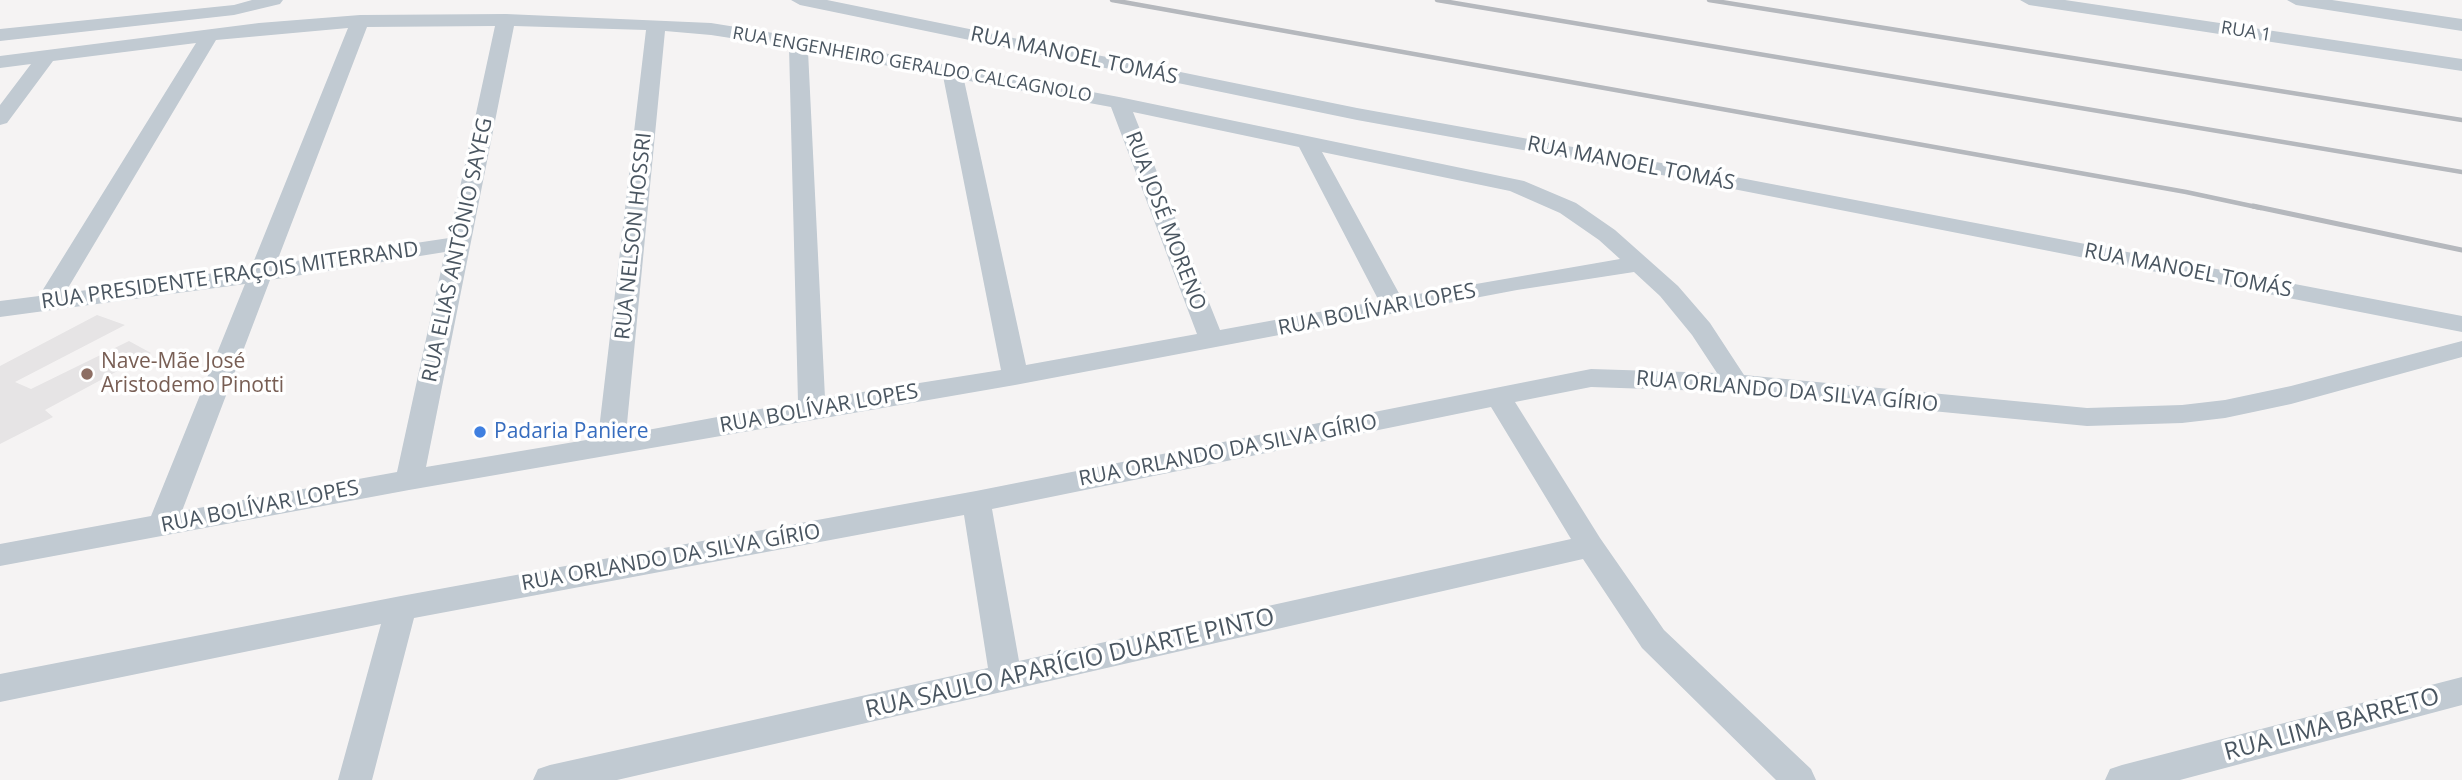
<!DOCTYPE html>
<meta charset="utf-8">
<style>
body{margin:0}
canvas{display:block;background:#f5f3f3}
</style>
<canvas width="2462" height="780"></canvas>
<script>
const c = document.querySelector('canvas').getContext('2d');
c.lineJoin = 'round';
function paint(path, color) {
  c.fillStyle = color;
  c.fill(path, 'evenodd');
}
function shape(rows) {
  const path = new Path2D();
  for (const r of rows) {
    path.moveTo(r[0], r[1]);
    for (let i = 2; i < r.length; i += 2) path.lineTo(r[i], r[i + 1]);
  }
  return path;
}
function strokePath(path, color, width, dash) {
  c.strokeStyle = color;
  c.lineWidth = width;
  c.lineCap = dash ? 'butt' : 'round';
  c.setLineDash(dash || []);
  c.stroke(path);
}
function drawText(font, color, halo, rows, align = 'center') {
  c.font = font + ' "Open Sans",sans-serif';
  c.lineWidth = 7;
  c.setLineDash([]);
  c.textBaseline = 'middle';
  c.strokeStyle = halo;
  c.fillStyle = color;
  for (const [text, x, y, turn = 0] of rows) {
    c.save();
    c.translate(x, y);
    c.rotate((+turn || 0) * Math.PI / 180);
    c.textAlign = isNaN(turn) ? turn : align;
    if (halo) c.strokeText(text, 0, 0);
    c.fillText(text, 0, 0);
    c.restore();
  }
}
const education = shape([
 [97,315,125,325,15,382,31,389,129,341,151,353,45,410,53,417,0,444,0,366]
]);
const street = shape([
 [252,0,283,0,280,4,234,15,0,41,0,29,234,5,252,0],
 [791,0,827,0,1357,108,1667,164,2462,316,2462,332,1667,176,1357,120,800,5,791,0],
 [2020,0,2065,0,2462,59,2462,71,2029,5,2020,0],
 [2287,0,2332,0,2462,19,2462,31,2296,5,2287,0],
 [506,14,711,23,798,37,1119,97,1524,181,1576,203,1615,230,1678,286,1710,323,1744,375,2087,408,2182,405,2225,400,2291,386,2462,341,2462,357,2291,404,2225,418,2182,423,2087,426,1736,392,1591,387,1515,402,1600,538,1664,630,1811,769,1816,780,1776,780,1642,648,1583,559,617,780,533,780,538,769,550,765,988,668,964,515,414,618,372,780,338,780,381,624,0,702,0,674,401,596,976,491,1591,369,1717,373,1692,335,1660,296,1634,272,1517,290,1015,385,409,490,0,566,0,544,151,516,245,284,0,317,0,301,39,296,196,43,53,61,7,123,0,125,0,105,31,64,0,68,0,56,259,23,360,15,506,14],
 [495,26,449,238,276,264,367,27,495,26],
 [514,26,646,30,598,438,426,467,514,26],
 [348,28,251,268,65,293,216,40,348,28],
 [665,31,711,35,789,47,798,402,626,434,665,31],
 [808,51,943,76,1001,370,825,398,808,51],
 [964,80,1111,107,1197,334,1026,365,964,80],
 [1133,112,1299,147,1379,301,1220,330,1133,112],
 [1322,152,1510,191,1560,213,1599,240,1620,259,1401,297,1322,152],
 [445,252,397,472,182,511,270,280,445,252],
 [1491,407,1571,539,1019,661,992,509,1491,407],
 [2462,677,2462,705,2180,780,2105,780,2110,769,2122,765,2462,677]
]);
const railFar1 = shape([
 [1112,0,2186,192,2261,208],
 [1437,0,2462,172],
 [1709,0,2462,120]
]);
const rail = shape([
 [2253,206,2462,250]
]);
const markers = [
 [87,374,7,"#8d6e63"],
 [480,432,7,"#3f7fe0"]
];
const farStreetnames = [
 ["RUA 1",2246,32,9],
 ["RUA ENGENHEIRO GERALDO CALCAGNOLO",912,65,10]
];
const streetNames = [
 ["RUA MANOEL TOMÁS",1074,56,12],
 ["RUA MANOEL TOMÁS",1631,164,11],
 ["RUA JOSÉ MORENO",1165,221,69],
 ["RUA NELSON HOSSRI",634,236,-84],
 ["RUA ELIAS ANTÔNIO SAYEG",458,250,-78],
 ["RUA MANOEL TOMÁS",2188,271,11],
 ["RUA PRESIDENTE FRAÇOIS MITERRAND",230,276,-8],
 ["RUA BOLÍVAR LOPES",1377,310,-11],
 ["RUA ORLANDO DA SILVA GÍRIO",1787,392,5],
 ["RUA BOLÍVAR LOPES",819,409,-10],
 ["RUA ORLANDO DA SILVA GÍRIO",1228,451,-11],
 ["RUA BOLÍVAR LOPES",260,507,-11],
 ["RUA ORLANDO DA SILVA GÍRIO",671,558,-10]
];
const educationNames = [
 ["Nave-Mãe José",101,362],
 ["Aristodemo Pinotti",101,386]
];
const shopNames = [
 ["Padaria Paniere",494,432]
];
const nearStreetnames = [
 ["RUA SAULO APARÍCIO DUARTE PINTO",1070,664,-13],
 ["RUA LIMA BARRETO",2332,725,-15]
];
paint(education, '#e6e4e5');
paint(street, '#c1cad2');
strokePath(railFar1, '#b5b8bd', 4.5);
strokePath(rail, '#b5b8bd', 5);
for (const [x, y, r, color] of markers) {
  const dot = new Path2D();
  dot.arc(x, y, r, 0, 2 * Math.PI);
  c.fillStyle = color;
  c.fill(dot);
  strokePath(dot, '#fff', 2.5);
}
drawText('18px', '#4a5661', '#fff', farStreetnames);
drawText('21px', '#4a5661', '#fff', streetNames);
drawText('21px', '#785e54', '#fff', educationNames, 'left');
drawText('21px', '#366cbe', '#fff', shopNames, 'left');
drawText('24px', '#4a5661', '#fff', nearStreetnames);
</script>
